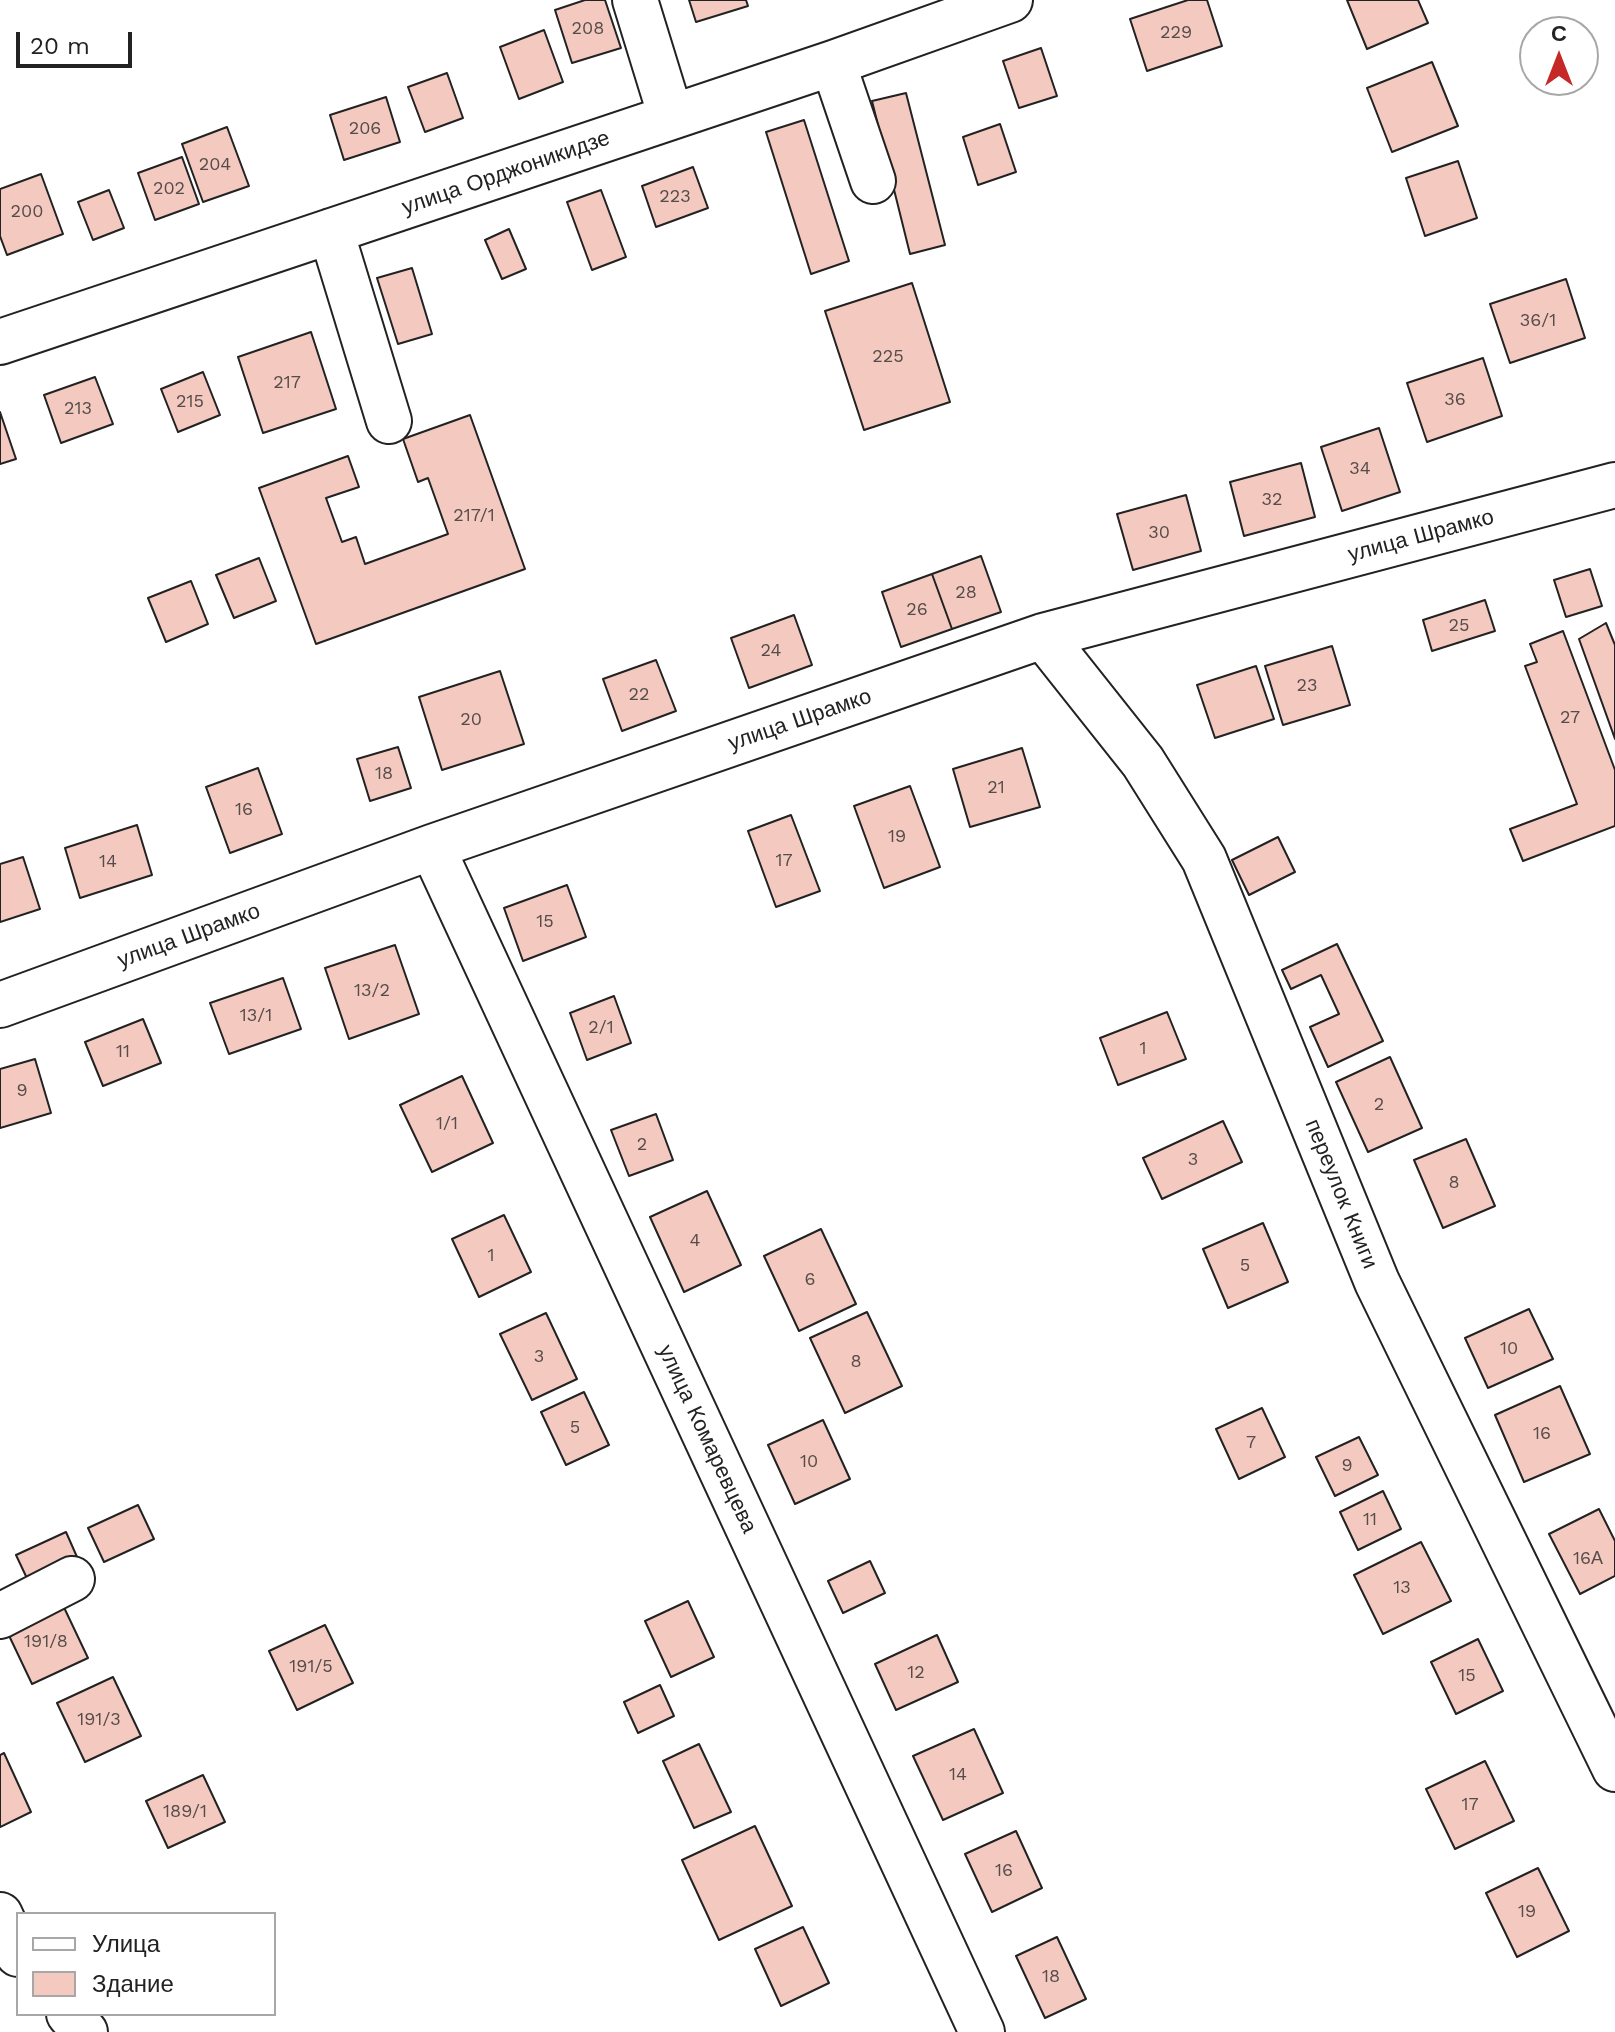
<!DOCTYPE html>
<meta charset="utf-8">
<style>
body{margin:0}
#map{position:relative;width:1615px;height:2032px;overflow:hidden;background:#fff;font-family:"Work Sans",sans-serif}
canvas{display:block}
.legend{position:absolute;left:16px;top:1912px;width:260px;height:104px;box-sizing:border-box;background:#fff;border:2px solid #a7a7a7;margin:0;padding:10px 14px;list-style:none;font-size:24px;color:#222}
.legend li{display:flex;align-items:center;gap:16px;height:40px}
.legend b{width:40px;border:2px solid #a7a7a7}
.north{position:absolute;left:1519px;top:16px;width:80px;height:80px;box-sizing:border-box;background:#fff;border:2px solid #a7a7a7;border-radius:50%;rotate:0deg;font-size:22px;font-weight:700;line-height:32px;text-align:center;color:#222}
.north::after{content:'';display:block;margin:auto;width:28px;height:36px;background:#c62828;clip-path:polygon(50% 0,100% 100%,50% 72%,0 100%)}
.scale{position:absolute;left:16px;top:32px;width:116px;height:36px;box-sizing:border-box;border:4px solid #222;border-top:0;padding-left:10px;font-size:24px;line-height:28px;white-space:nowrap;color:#222;-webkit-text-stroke:6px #fff;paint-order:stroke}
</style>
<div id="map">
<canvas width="1615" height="2032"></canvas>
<ul class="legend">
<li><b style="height:10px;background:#fff"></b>Улица</li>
<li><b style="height:22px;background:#f3c9c0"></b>Здание</li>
</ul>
<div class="north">С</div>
<div class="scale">20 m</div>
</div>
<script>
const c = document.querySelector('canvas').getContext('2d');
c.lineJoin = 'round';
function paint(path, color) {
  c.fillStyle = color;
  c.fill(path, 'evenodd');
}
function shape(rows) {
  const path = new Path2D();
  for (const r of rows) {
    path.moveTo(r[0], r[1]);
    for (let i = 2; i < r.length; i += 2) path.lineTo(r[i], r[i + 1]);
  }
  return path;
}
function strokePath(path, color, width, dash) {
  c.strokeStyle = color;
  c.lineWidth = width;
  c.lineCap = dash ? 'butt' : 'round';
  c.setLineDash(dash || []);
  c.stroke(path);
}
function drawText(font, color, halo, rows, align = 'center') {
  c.font = font + ' "Work Sans",sans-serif';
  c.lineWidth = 6;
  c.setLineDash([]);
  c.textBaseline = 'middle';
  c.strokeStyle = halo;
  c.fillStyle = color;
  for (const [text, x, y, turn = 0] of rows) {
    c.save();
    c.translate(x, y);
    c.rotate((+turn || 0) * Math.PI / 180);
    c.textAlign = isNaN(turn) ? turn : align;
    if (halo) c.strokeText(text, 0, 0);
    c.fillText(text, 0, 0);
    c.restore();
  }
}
const building = shape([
 [585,0,605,0,621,48,572,63,555,10,585,0],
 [689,0,746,0,748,6,696,22,689,0],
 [1188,0,1207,0,1222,46,1147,71,1130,19,1188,0],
 [1347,0,1418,0,1428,23,1367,49,1347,0],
 [544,30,563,82,519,99,500,47,544,30],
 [1041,48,1057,96,1019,108,1003,61,1041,48],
 [1432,62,1458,126,1392,152,1367,88,1432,62],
 [447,73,463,118,425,132,408,87,447,73],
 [906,93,945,245,910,254,872,101,906,93],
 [386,97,400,142,344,160,330,115,386,97],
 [804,120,849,261,811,274,766,132,804,120],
 [1000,124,1016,172,978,185,963,137,1000,124],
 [227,127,249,186,203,202,182,144,227,127],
 [182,157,199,204,155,220,138,173,182,157],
 [1458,161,1477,218,1425,236,1406,178,1458,161],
 [693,167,708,208,656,227,642,186,693,167],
 [41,174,63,234,7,255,0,236,0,189,41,174],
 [109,190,124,228,93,240,78,202,109,190],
 [601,190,626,257,592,270,567,202,601,190],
 [509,229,526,269,502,279,485,240,509,229],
 [412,268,432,334,398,344,377,278,412,268],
 [1566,279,1585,338,1510,363,1490,304,1566,279],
 [912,283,950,402,864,430,825,311,912,283],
 [311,332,336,409,263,433,238,357,311,332],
 [1483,358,1502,416,1427,442,1407,383,1483,358],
 [203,372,220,415,178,432,161,389,203,372],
 [95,377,113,424,61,443,44,395,95,377],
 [0,412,16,459,0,464,0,412],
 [470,415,525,569,316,644,259,488,348,456,359,487,326,498,342,542,356,537,365,564,448,534,428,478,418,482,403,439,470,415],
 [1379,428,1400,492,1342,511,1321,447,1379,428],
 [1301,463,1315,517,1244,536,1230,482,1301,463],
 [1186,495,1201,551,1133,570,1117,514,1186,495],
 [981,556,1001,612,952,629,932,574,981,556],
 [259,558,276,601,234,618,216,575,259,558],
 [1590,569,1602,606,1566,617,1554,580,1590,569],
 [932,574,952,629,901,647,882,592,932,574],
 [191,581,208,624,166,642,148,598,191,581],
 [1485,600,1495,631,1432,651,1423,620,1485,600],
 [794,615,812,665,749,688,731,638,794,615],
 [1606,623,1615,645,1615,739,1579,639,1606,623],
 [1563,631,1615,770,1615,826,1523,861,1510,829,1577,804,1525,666,1537,662,1530,644,1563,631],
 [1332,646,1350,705,1283,725,1265,666,1332,646],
 [656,660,676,711,622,731,603,679,656,660],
 [1256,666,1274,719,1215,738,1197,685,1256,666],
 [500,671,524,744,442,770,419,697,500,671],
 [398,747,411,788,370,801,357,759,398,747],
 [1022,748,1040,807,970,827,953,769,1022,748],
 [258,768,282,834,230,853,206,787,258,768],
 [910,786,940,867,884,888,854,806,910,786],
 [791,815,820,891,776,907,748,831,791,815],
 [137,825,152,875,80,898,65,848,137,825],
 [1278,837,1295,872,1249,895,1232,860,1278,837],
 [23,857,40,909,0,922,0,864,23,857],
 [567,885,586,937,523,961,504,908,567,885],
 [1337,944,1383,1041,1328,1067,1310,1027,1339,1014,1321,975,1291,989,1282,970,1337,944],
 [395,945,419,1014,349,1039,325,968,395,945],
 [283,978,301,1029,229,1054,210,1003,283,978],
 [614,996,631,1043,587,1060,570,1013,614,996],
 [1167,1012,1186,1059,1118,1085,1100,1038,1167,1012],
 [143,1019,161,1063,103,1086,85,1042,143,1019],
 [1390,1057,1422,1128,1368,1152,1336,1082,1390,1057],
 [35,1059,51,1113,0,1128,0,1069,35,1059],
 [462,1076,493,1143,432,1172,400,1105,462,1076],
 [656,1114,673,1160,629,1176,611,1130,656,1114],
 [1223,1121,1242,1162,1162,1199,1143,1158,1223,1121],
 [1466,1139,1495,1206,1443,1228,1414,1160,1466,1139],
 [707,1191,741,1265,684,1292,650,1217,707,1191],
 [504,1215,531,1272,479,1297,452,1239,504,1215],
 [1263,1223,1288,1282,1228,1308,1203,1249,1263,1223],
 [821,1229,856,1304,799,1331,764,1256,821,1229],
 [1529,1309,1553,1359,1488,1388,1465,1338,1529,1309],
 [867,1312,902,1386,845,1413,810,1338,867,1312],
 [546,1313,577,1379,532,1400,500,1334,546,1313],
 [1560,1386,1590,1454,1524,1482,1495,1415,1560,1386],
 [584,1392,609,1445,566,1465,541,1412,584,1392],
 [1262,1408,1285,1457,1239,1479,1216,1429,1262,1408],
 [823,1420,850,1479,795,1504,768,1445,823,1420],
 [1359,1437,1378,1475,1335,1496,1316,1457,1359,1437],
 [1383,1491,1401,1529,1358,1550,1340,1512,1383,1491],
 [138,1505,154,1539,104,1562,88,1528,138,1505],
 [1599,1509,1615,1541,1615,1576,1580,1594,1549,1534,1599,1509],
 [66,1532,81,1566,32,1589,16,1555,66,1532],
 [1421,1542,1451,1601,1383,1634,1354,1575,1421,1542],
 [870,1561,885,1593,843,1613,828,1581,870,1561],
 [60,1599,88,1658,32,1684,4,1625,60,1599],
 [688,1601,714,1657,671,1677,645,1621,688,1601],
 [325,1625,353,1683,297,1710,269,1651,325,1625],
 [937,1635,958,1682,896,1710,875,1664,937,1635],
 [1478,1639,1503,1691,1456,1714,1431,1662,1478,1639],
 [113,1677,141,1736,85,1762,57,1703,113,1677],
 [660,1685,674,1716,638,1733,624,1702,660,1685],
 [974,1729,1003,1793,943,1820,913,1756,974,1729],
 [699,1744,731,1812,694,1828,663,1761,699,1744],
 [4,1753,31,1812,0,1827,0,1755,4,1753],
 [1485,1761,1514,1821,1455,1849,1426,1789,1485,1761],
 [203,1775,225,1822,168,1848,146,1801,203,1775],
 [755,1826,792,1906,719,1940,682,1860,755,1826],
 [1016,1831,1042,1888,992,1912,965,1854,1016,1831],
 [1538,1868,1569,1931,1517,1957,1486,1893,1538,1868],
 [803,1927,829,1983,781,2006,755,1949,803,1927],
 [1057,1937,1086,1999,1045,2018,1016,1956,1057,1937]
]);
const minor = shape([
 [635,0,671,117],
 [833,63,873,181],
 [331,231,389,421],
 [0,342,833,63,1010,0],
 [1043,636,1143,762,1204,859,1377,1282,1615,1769],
 [432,847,982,2032],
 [0,1005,432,847,1043,636,1615,485],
 [0,1616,72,1579],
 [0,1915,18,1954],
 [69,2014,85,2032]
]);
const numberNames = [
 ["208",588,29],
 ["229",1176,33],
 ["206",365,129],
 ["204",215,165],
 ["202",169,189],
 ["223",675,197],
 ["200",27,212],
 ["36/1",1538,321],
 ["225",888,357],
 ["217",287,383],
 ["36",1455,400],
 ["215",190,402],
 ["213",78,409],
 ["34",1360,469],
 ["32",1272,500],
 ["217/1",474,516],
 ["30",1159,533],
 ["28",966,593],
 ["26",917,610],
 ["25",1459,626],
 ["24",771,651],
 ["23",1307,686],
 ["22",639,695],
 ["27",1570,718],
 ["20",471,720],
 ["18",384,774],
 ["21",996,788],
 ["16",244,810],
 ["19",897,837],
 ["17",784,861],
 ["14",108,862],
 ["15",545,922],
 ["13/2",372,991],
 ["13/1",256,1016],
 ["2/1",601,1028],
 ["1",1143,1049],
 ["11",123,1052],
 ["9",22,1091],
 ["2",1379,1105],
 ["1/1",447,1124],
 ["2",642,1145],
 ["3",1193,1160],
 ["8",1454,1183],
 ["4",695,1241],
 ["1",491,1256],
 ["5",1245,1266],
 ["6",810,1280],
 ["10",1509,1349],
 ["3",539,1357],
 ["8",856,1362],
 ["5",575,1428],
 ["16",1542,1434],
 ["7",1251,1443],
 ["10",809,1462],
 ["9",1347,1466],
 ["11",1370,1520],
 ["16А",1588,1559],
 ["13",1402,1588],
 ["191/8",46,1642],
 ["191/5",311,1667],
 ["12",916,1673],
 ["15",1467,1676],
 ["191/3",99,1720],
 ["14",958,1775],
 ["17",1470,1805],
 ["189/1",185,1812],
 ["16",1004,1871],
 ["19",1527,1912],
 ["18",1051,1977]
];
const streetNames = [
 ["улица Орджоникидзе",506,173,-19],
 ["улица Шрамко",1421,536,-15],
 ["улица Шрамко",800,720,-19],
 ["улица Шрамко",189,936,-20],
 ["переулок Книги",1341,1194,68],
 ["улица Комаревцева",707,1439,65]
];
paint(building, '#f3c9c0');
strokePath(building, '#222', 2);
strokePath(minor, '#222', 48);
strokePath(minor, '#fff', 44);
drawText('18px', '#564c4a', null, numberNames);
drawText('22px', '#222', '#fff', streetNames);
</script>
